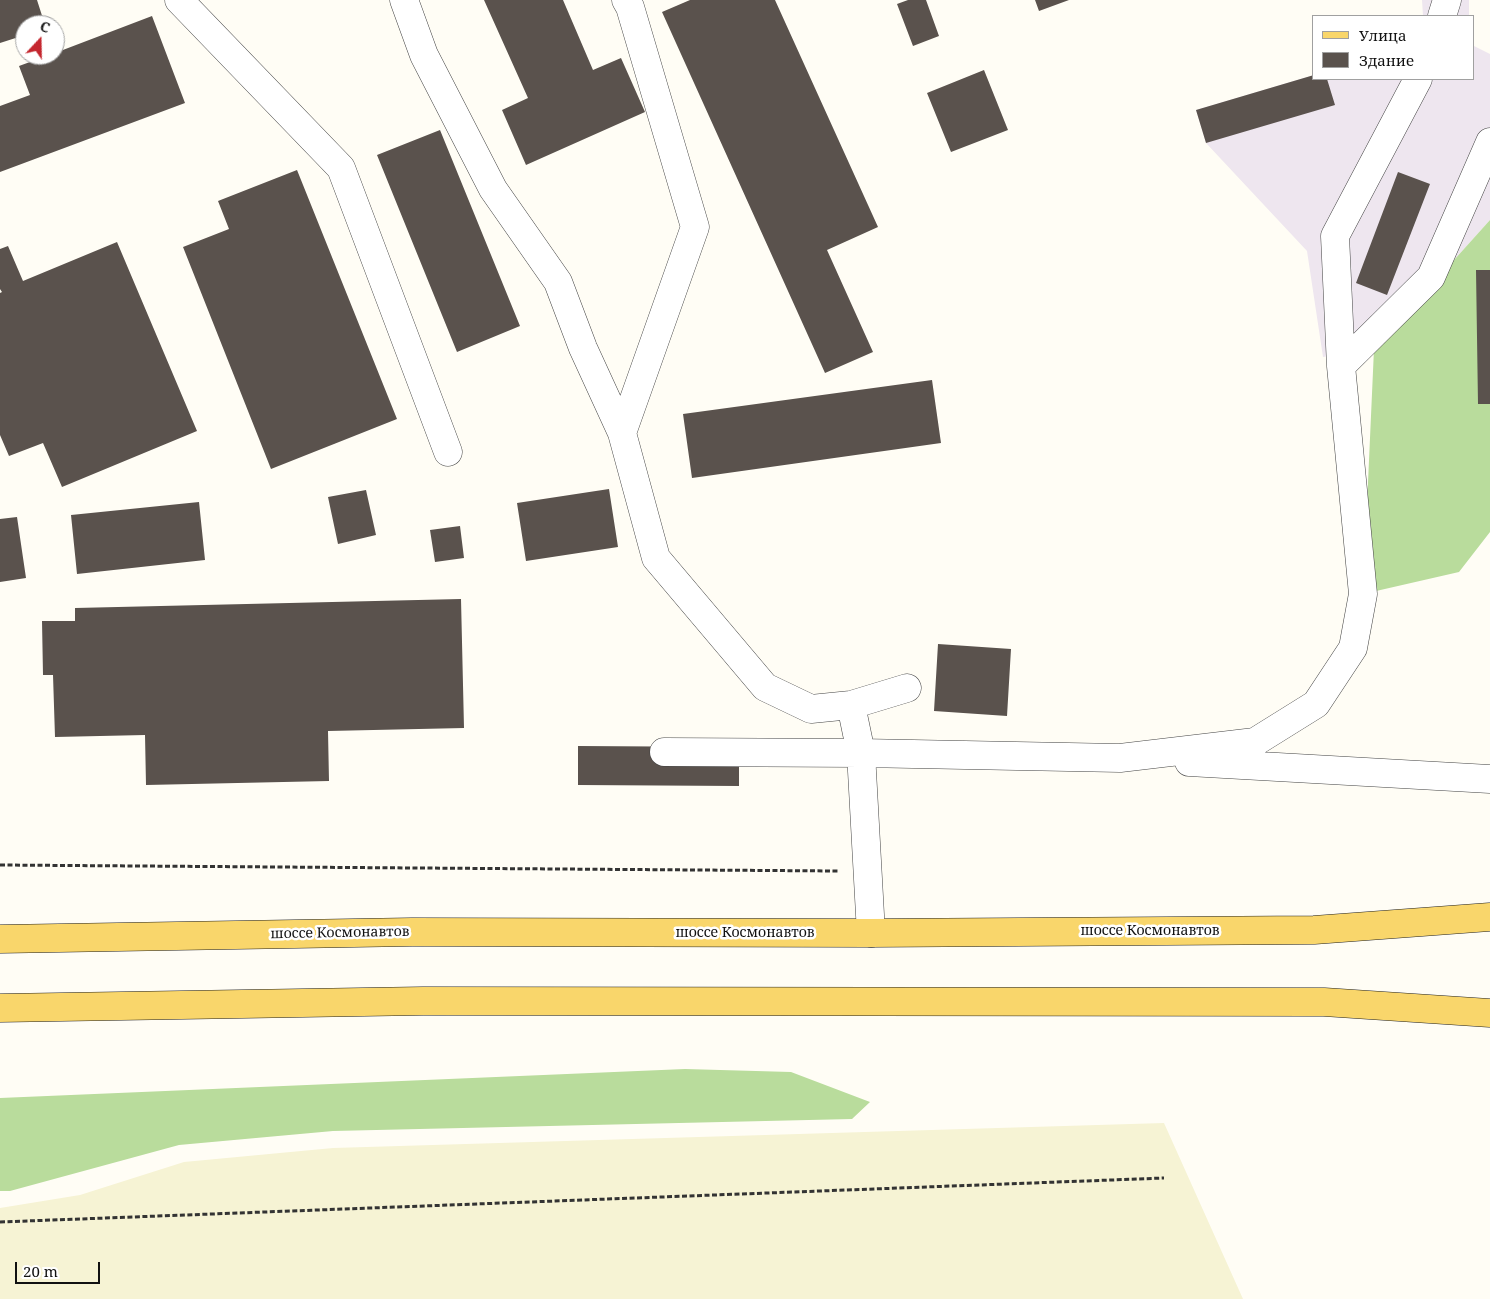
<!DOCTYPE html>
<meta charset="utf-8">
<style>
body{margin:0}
#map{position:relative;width:1490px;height:1299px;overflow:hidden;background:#fffdf5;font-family:"Noto Serif",serif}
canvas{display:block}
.legend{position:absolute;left:1312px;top:15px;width:162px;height:65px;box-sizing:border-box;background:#fff;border:1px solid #a0a0a0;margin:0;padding:6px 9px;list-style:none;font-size:15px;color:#111}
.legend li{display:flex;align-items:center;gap:10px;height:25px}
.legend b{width:25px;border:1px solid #a0a0a0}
.north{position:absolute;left:15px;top:15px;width:50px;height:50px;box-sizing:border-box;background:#fff;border:1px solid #a0a0a0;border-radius:50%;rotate:21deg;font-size:14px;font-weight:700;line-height:20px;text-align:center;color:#111}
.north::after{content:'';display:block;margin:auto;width:18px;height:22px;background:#c4262e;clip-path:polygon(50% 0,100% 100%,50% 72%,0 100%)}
.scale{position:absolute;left:15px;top:1262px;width:85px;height:22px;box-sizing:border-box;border:2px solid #111;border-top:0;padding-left:6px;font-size:15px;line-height:18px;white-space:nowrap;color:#111;-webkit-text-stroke:4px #fff;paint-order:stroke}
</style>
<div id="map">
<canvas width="1490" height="1299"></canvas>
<ul class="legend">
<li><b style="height:6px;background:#f9d66b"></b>Улица</li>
<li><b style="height:14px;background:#5a524d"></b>Здание</li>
</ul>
<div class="north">С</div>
<div class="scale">20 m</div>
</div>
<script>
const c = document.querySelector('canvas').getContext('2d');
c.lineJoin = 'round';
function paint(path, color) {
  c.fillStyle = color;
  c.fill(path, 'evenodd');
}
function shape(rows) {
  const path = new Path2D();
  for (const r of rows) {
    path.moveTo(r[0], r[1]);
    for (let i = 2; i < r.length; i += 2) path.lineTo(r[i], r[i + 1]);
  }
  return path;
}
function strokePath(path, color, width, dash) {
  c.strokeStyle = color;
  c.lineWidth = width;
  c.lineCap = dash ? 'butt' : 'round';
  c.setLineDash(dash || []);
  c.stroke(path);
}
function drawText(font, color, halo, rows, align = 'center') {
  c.font = font + ' "Noto Serif",serif';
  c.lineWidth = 5;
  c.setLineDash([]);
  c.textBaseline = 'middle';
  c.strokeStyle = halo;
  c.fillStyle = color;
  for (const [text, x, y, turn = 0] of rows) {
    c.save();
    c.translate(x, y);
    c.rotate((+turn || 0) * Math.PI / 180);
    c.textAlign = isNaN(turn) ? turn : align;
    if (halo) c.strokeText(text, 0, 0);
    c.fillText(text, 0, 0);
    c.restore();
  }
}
const industrial = shape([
 [1422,0,1469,0,1469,16,1423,16],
 [1474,46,1490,54,1490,220,1374,349,1323,357,1307,251,1206,143,1196,110,1314,75,1314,79,1474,79]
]);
const farmland = shape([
 [1164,1123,1243,1299,0,1299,0,1208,80,1195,184,1162,333,1148]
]);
const forest = shape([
 [1490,220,1490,532,1459,572,1363,594,1374,349],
 [685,1069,791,1072,870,1102,852,1119,333,1131,179,1145,10,1191,0,1191,0,1098]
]);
const building = shape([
 [0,0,37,0,45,25,25,25,25,35,0,43],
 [484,0,563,0,593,70,621,58,645,112,526,165,502,110,528,98],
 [690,0,775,0,878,227,827,250,873,352,825,373,662,12],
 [908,0,926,0,939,36,913,46,897,4],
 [1035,0,1069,0,1039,11],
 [152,16,185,103,0,172,0,106,30,95,19,66,49,55,55,55,55,53],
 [984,70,1008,130,951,152,927,93],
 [1314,75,1314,79,1327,79,1335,105,1206,143,1196,110],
 [440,130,520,326,457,352,377,155],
 [297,170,397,419,271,469,183,247,229,229,218,201],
 [1398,172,1430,184,1387,295,1356,283],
 [117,242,197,431,62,487,43,443,9,456,0,435,0,293,2,292,0,289,0,249,8,246,23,281],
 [1476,270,1490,270,1490,404,1478,404],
 [932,380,941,443,692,478,683,414],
 [609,489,618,547,526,561,517,503],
 [366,490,376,535,338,544,328,497],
 [199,502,205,560,77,574,71,515],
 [17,517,26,578,0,582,0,519],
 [460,526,464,558,435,562,430,530],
 [461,599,464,728,328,731,329,781,146,785,145,735,55,737,53,675,43,675,42,621,75,621,75,608],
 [938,644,1011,649,1007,716,934,711],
 [578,746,739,747,739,786,578,785]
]);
const path = shape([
 [0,865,838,871],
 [0,1222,1164,1178]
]);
const minor = shape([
 [179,0,341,168,448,452],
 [404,0,424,55,493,189,558,282,583,348,622,433,656,558,765,687,811,709,851,705],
 [1442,16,1447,0],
 [1341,366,1431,277,1490,142],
 [622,433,695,227,630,7,626,0],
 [664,752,861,753,1120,758,1255,742,1316,704,1353,648,1363,594,1341,366,1335,236,1418,79],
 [1189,762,1490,779],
 [871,933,861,753,851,705,907,688]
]);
const major = shape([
 [0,939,412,932,871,933,1314,930,1490,917],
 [0,1008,423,1001,1324,1002,1490,1013]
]);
const streetNames = [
 ["шоссе Космонавтов",1150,931],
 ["шоссе Космонавтов",340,933,-1],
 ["шоссе Космонавтов",745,933]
];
paint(industrial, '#eee6ef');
paint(farmland, '#f6f3d4');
paint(forest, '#b9dc9c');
paint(building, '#5a524d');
strokePath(minor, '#444', 29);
strokePath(major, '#222', 29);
strokePath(path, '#333', 3, [5, 2.5]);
strokePath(minor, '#fff', 28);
strokePath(major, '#f9d66b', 28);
drawText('14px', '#111', '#fff', streetNames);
</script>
